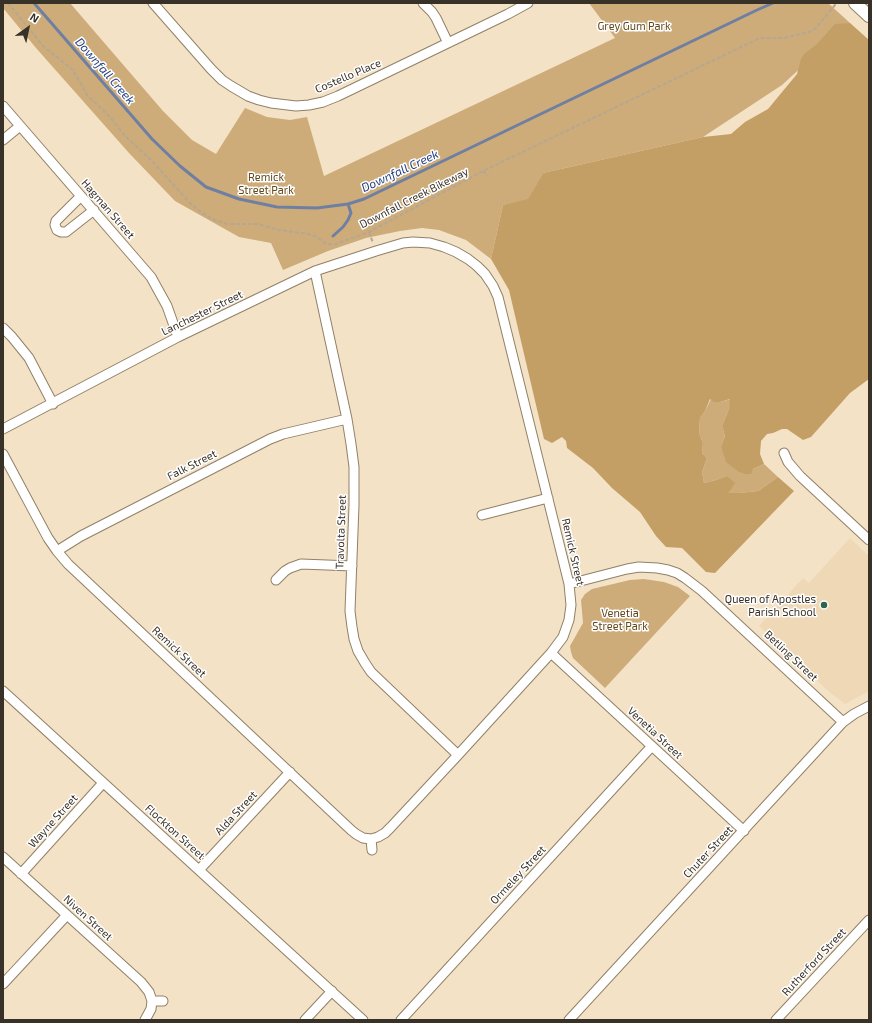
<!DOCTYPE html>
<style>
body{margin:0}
#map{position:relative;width:872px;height:1023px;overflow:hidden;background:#f4e2c6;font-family:"Exo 2",sans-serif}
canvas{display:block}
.frame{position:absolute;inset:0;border:4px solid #383127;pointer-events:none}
.north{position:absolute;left:8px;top:8px;width:40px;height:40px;-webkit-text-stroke:3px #fff;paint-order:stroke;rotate:33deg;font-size:11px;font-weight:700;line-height:16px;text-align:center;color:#383127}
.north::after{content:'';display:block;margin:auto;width:14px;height:18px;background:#383127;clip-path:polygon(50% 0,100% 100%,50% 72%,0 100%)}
</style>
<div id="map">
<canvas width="872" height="1023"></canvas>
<div class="frame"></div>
<div class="north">N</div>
</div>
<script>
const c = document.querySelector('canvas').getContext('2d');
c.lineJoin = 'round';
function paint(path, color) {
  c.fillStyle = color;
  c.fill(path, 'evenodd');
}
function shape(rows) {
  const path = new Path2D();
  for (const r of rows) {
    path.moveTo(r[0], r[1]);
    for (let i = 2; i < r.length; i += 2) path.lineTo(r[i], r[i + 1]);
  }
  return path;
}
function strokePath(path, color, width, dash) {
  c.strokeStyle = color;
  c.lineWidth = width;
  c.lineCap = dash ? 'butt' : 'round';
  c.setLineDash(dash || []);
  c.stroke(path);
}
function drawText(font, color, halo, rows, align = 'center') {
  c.font = font + ' "Exo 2",sans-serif';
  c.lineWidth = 3;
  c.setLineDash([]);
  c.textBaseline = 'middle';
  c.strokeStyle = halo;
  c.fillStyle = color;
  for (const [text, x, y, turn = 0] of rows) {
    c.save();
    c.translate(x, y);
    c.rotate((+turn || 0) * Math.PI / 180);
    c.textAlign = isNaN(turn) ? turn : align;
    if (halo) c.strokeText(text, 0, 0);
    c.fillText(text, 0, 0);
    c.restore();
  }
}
const built = shape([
 [850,538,869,556,869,691,845,704,827,690,759,626,803,578,809,583]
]);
const green = shape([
 [3,3,70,3,163,111,192,140,216,154,245,108,267,117,290,120,307,117,324,176,615,38,589,3,828,3,850,23,782,85,703,137,543,173,528,200,503,205,491,259,466,240,439,230,422,228,400,231,366,238,328,251,283,270,271,243,239,237,175,201,129,153,36,48,3,8],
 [711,399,715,402,720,402,731,399,729,409,722,426,725,436,721,446,753,469,764,464,778,477,758,491,739,493,727,493,727,476,716,480,704,483,702,472,707,458,702,453,703,443,699,433,700,418,705,411],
 [644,579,664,582,678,587,690,596,605,688,573,658,571,652,570,646,583,623,581,600,585,594,592,589,630,580]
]);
const forest = shape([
 [850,23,869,40,869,379,850,393,811,437,803,440,787,429,782,429,773,433,767,434,761,441,760,454,764,464,753,469,751,474,746,474,739,472,726,462,721,446,725,436,722,426,729,409,730,399,720,402,714,402,710,399,705,411,700,418,699,433,703,443,702,453,707,458,702,472,704,483,716,480,727,476,735,483,732,488,728,493,739,493,758,491,778,477,794,491,715,573,706,572,682,548,666,547,656,536,640,512,612,488,593,468,567,448,566,441,562,437,552,443,544,439,509,290,491,259,503,205,528,199,543,173,703,137,731,134,745,122,768,109,797,74,801,59,804,54,816,45,835,24]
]);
const stream = shape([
 [34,3,152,139,180,166,206,187,239,199,277,207,317,208,348,204,364,199,757,10,773,3],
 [333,236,343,227,348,220,351,213,348,204]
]);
const path = shape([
 [8,3,44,47,72,69,88,96,110,117,125,136,152,161,190,203,198,210,212,219,227,224,258,224,279,230,308,234,315,236,325,243,333,245,369,232,483,171,760,38,784,38,809,32,815,29,835,5,833,3],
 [483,171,488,176],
 [369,232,373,243]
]);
const minor = shape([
 [153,3,211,69,222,80,231,86,248,96,259,100,271,103,296,106,309,105,323,102,338,96,508,14,528,3],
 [423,3,432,12,436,18,448,43],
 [3,106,151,277,167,306,178,337],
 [3,140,20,126],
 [81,196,56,221,55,225,57,230,61,232,66,232,94,210],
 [315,271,347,419,351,444,354,467,354,505,350,611,352,627,354,639,358,651,365,663,371,672,458,755],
 [3,328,12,337,29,358,53,404],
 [3,429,178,337,315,271,376,251,403,243,413,242,430,243,444,247,456,252,468,259,477,266,485,274,493,286,498,297,569,584,571,605,569,620,563,637,551,653,458,755,391,827,385,833,378,837,371,839,363,838,356,834,351,830,68,564,57,551,48,538,3,454],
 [784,453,788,462,800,476,869,540],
 [482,515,548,498],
 [57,551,81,536,270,439,283,434,347,419],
 [276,580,285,571,290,568,301,564,352,566],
 [569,584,627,569,639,567,657,568,668,570,677,573,685,578,702,591,843,722],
 [551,653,744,831],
 [3,691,363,1020],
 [371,839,372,850],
 [3,857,141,982,149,992,152,1001,163,1001],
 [199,870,290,772],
 [21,874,103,783],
 [3,984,67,915],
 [145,1020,151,1009,152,1001],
 [305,1020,332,991],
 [401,1020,652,746],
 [569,1020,843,722,854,714,869,706],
 [776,1020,869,920]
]);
const secondary = shape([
 [855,3,869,16]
]);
const markers = [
 [824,605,4,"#2d654c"]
];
const parkNames = [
 ["Grey Gum Park",634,26],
 ["Remick",266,177],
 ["Street Park",266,190],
 ["Venetia",620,613],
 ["Street Park",620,626]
];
const streetNames = [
 ["Costello Place",348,76,-23],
 ["Downfall Creek Bikeway",414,198,-27],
 ["Hagman Street",108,209,49],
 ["Lanchester Street",202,313,-26],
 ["Falk Street",192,465,-27],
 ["Travolta Street",341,532,-88],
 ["Remick Street",573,552,77],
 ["Remick Street",179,652,43],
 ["Betling Street",791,656,43],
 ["Venetia Street",655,733,43],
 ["Alda Street",236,813,-47],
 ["Wayne Street",53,821,-48],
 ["Flockton Street",175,832,42],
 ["Chuter Street",708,852,-47],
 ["Ormeley Street",518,875,-47],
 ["Niven Street",88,918,42],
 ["Rutherford Street",814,962,-47]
];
const poiNames = [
 ["Queen of Apostles",816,599],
 ["Parish School",816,612]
];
const waterNames = [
 ["Downfall Creek",105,71,49],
 ["Downfall Creek",400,171,-25]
];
paint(built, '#efd8b6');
paint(green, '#cdac7a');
paint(forest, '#c39f66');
strokePath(stream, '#6f7fa2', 3);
strokePath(minor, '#908067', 11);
strokePath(secondary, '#908067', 14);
strokePath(path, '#b5a791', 2, [4, 2]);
strokePath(minor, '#fff', 9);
strokePath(secondary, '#fff', 12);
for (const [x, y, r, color] of markers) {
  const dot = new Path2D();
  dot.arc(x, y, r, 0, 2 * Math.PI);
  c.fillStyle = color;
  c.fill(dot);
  strokePath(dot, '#fff', 1.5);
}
drawText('11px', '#61471b', '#fff', parkNames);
drawText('11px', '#383127', '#fff', streetNames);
drawText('11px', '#383127', '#fff', poiNames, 'right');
drawText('italic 12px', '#233f80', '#fff', waterNames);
</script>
